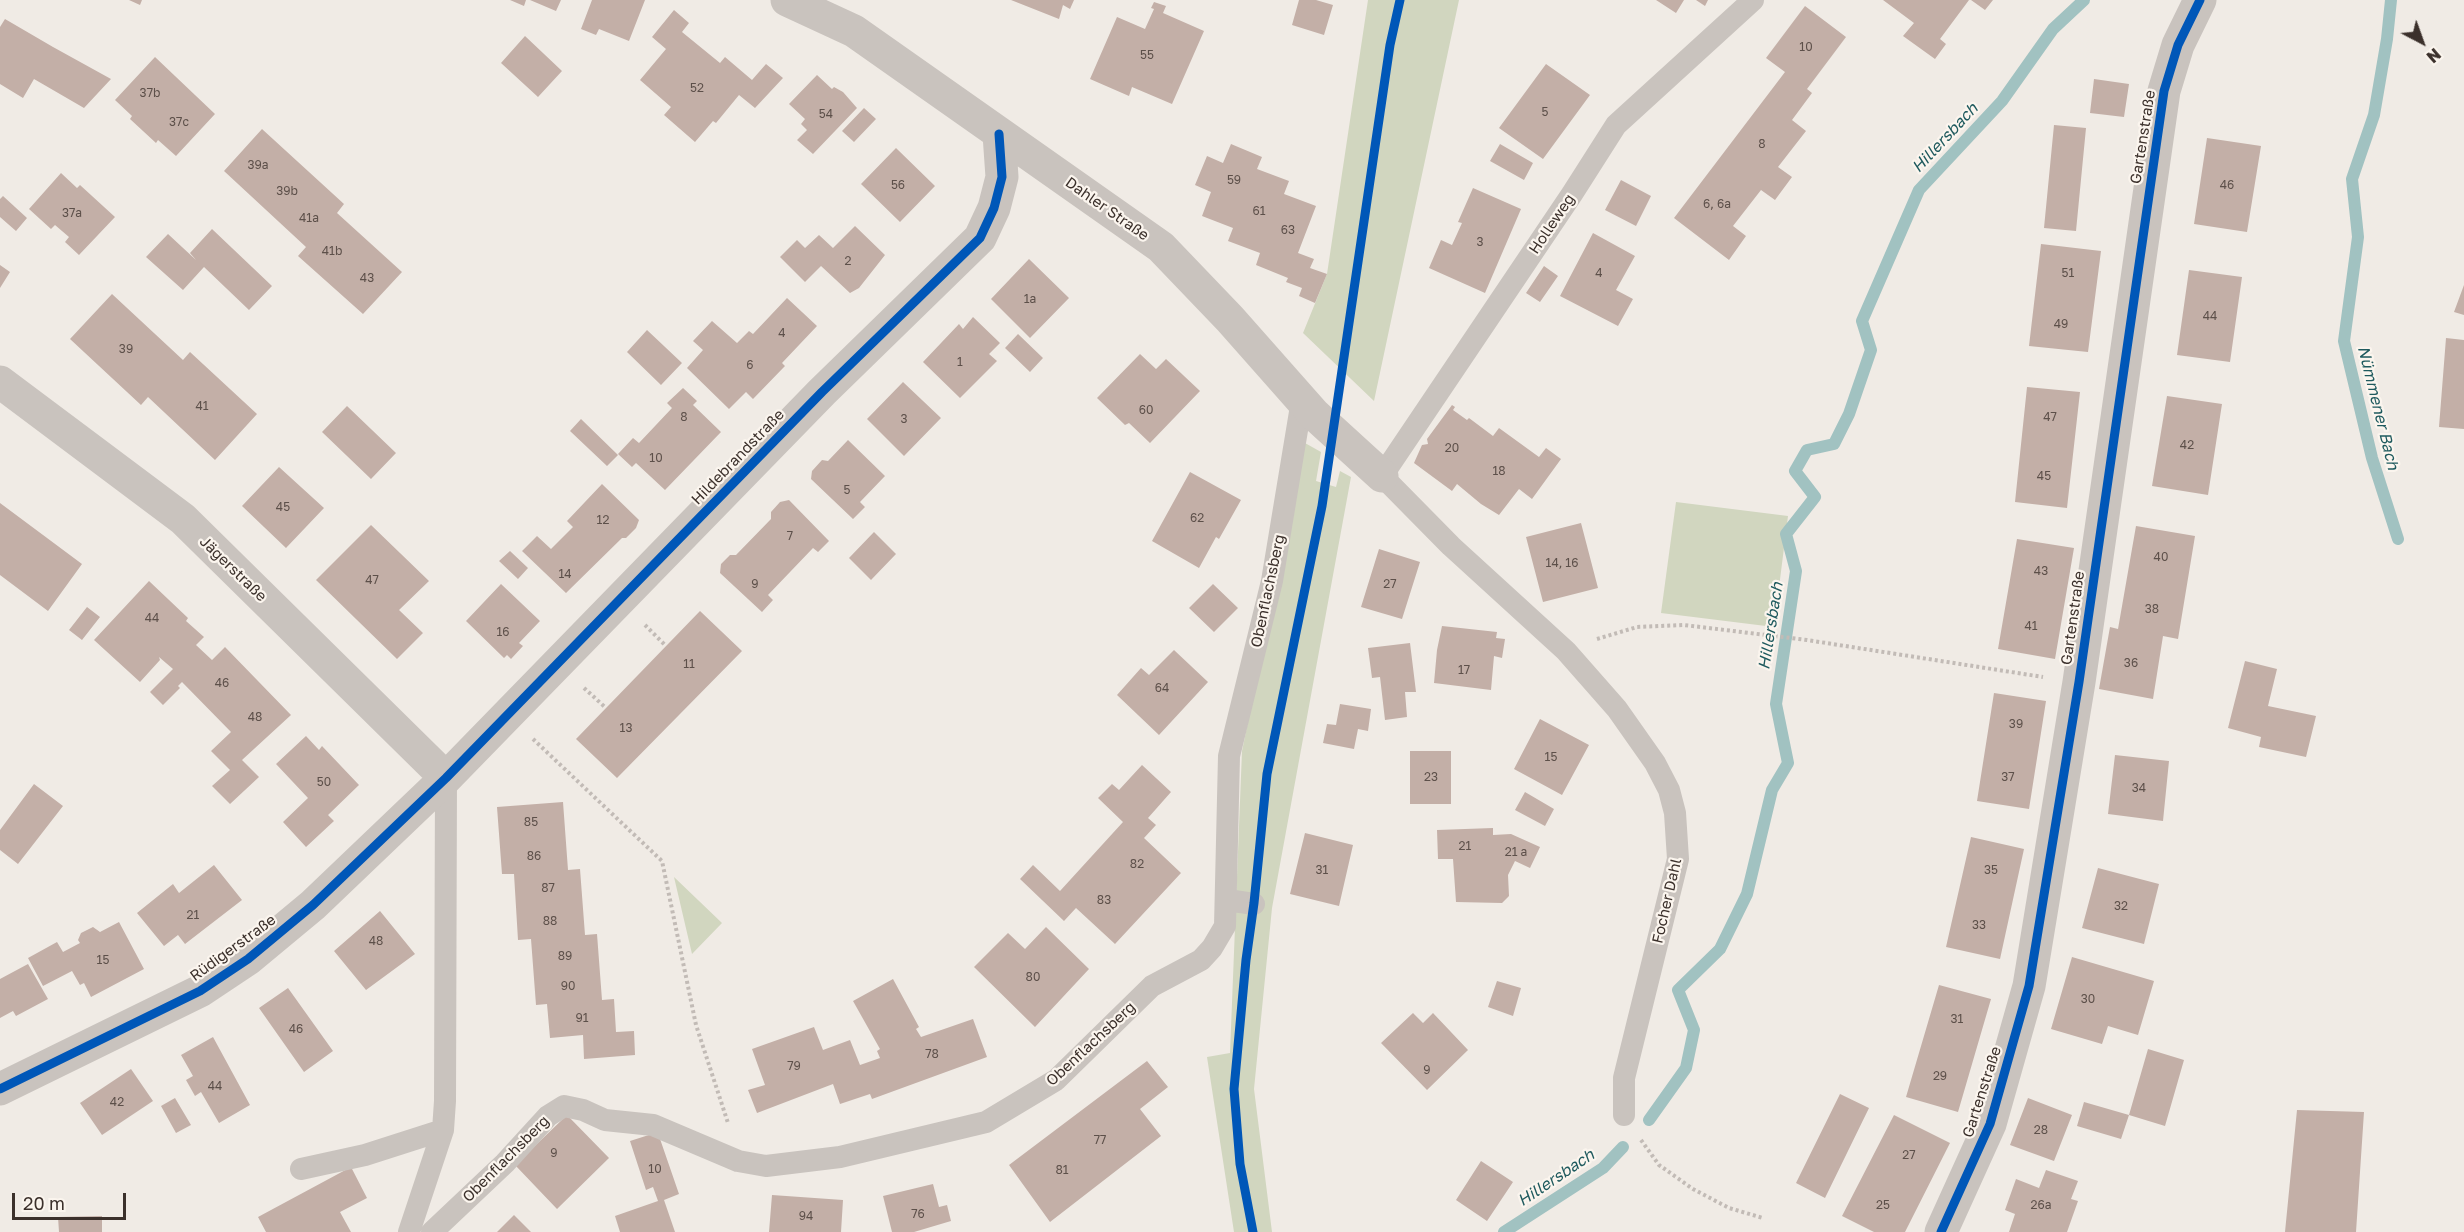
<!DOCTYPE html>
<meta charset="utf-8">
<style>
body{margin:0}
#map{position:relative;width:2464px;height:1232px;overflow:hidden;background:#f0ebe5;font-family:"Golos Text",sans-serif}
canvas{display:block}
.north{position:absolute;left:2392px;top:12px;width:60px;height:60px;-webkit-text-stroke:4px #fbf5ee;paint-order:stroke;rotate:139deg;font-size:16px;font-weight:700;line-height:24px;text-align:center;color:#3b302b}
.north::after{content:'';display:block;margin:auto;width:21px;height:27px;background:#3b302b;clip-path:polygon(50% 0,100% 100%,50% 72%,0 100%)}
.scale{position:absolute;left:12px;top:1193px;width:114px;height:27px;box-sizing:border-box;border:3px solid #3b302b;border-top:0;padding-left:8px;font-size:18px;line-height:21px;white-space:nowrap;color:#3b302b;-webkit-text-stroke:4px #fbf5ee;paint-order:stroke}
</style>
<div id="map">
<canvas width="2464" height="1232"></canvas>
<div class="north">N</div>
<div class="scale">20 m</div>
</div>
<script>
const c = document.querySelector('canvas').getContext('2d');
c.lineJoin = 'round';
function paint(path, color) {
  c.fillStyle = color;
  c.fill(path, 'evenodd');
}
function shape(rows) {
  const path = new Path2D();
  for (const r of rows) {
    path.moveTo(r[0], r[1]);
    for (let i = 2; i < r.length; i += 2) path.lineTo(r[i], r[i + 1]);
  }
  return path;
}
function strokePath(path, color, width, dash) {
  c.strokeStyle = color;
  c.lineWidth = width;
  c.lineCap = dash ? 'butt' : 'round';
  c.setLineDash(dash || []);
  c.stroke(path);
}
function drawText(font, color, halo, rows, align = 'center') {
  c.font = font + ' "Golos Text",sans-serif';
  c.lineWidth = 4.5;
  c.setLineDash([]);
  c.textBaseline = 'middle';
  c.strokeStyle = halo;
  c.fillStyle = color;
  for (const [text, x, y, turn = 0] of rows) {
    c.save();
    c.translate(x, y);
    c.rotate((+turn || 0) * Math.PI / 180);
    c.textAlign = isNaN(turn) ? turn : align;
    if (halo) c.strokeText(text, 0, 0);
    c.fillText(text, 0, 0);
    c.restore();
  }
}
const green = shape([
 [1368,0,1459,0,1374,401,1303,333,1327,274],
 [1305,443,1321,452,1316,481,1336,487,1340,471,1351,477,1272,908,1254,1089,1272,1232,1234,1232,1207,1057,1230,1053,1242,751],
 [1676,502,1788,516,1774,627,1661,613],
 [674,877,722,923,692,954]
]);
const stream = shape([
 [2391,0,2387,39,2374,115,2352,179,2358,237,2344,341,2372,458,2398,539],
 [1649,1120,1686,1068,1694,1030,1678,990,1720,949,1747,894,1772,790,1788,763,1776,704,1796,571,1786,534,1815,497,1795,471,1807,450,1834,444,1849,414,1871,350,1862,321,1919,190,2002,101,2053,29,2084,0],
 [1504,1232,1603,1168,1623,1147]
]);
const building = shape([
 [129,0,142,0,140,5],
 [510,0,526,0,524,6],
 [530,0,561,0,556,11],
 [592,0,645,0,629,41,599,29,596,35,581,29],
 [1011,0,1074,0,1070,9,1063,5,1059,19],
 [1299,0,1316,0,1333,5,1324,35,1292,25],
 [1656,0,1684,0,1676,13],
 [1696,0,1708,0,1705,6],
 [1883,0,1969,0,1940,39,1946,44,1935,59,1903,36,1914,23],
 [1971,0,1993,0,1985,10],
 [1154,2,1166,6,1163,13,1204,31,1172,104,1132,87,1129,96,1090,79,1117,17,1145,29,1154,9,1151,8],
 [1805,6,1846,37,1807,89,1812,93,1792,120,1806,131,1778,167,1792,177,1775,200,1761,190,1733,226,1746,236,1729,260,1674,218,1785,72,1766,58],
 [674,10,689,23,682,32,720,63,725,57,752,80,766,64,783,78,755,108,739,95,716,123,713,121,695,142,664,115,671,107,640,80,666,49,652,37],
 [5,19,53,47,111,79,84,108,34,79,23,98,0,84,0,27],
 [525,36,562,71,538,97,501,63],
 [155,57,215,114,176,156,158,140,156,143,130,119,132,116,115,100],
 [1546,64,1590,95,1543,159,1499,128],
 [817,75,832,89,834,87,843,92,857,108,813,154,797,140,807,130,801,124,805,119,789,104],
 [2094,79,2129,84,2124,117,2090,113],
 [864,108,876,119,854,142,842,131],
 [2054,125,2086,128,2076,231,2044,228],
 [262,129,344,204,337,213,402,272,363,314,298,256,306,247,224,171],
 [2207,138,2261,146,2247,232,2194,224],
 [1231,144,1262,157,1257,169,1289,181,1284,194,1316,206,1298,253,1314,259,1310,268,1327,274,1315,303,1299,296,1302,288,1286,282,1288,278,1256,265,1260,253,1228,241,1233,228,1202,216,1211,192,1195,185,1207,156,1223,163],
 [1500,144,1533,163,1524,180,1490,161],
 [896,148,935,186,900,222,861,184],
 [61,173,77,188,80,185,115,217,79,255,65,242,69,237,55,225,51,229,29,209],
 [1621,180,1651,196,1636,226,1605,210],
 [1473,188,1521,209,1485,293,1429,268,1441,240,1452,245,1462,223,1458,222],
 [3,196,27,218,16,231,0,217,0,199],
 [855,226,885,255,859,288,850,293,821,266,805,282,780,257,797,240,805,248,819,235,833,248],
 [212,229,272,286,249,310,204,267,183,290,146,257,168,234,196,260,190,253],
 [1593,233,1635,256,1616,290,1633,299,1618,326,1560,296],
 [2041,244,2101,251,2088,352,2029,346],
 [1029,259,1069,298,1030,338,991,299],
 [0,265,10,272,0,288],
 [1544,266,1558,276,1540,302,1526,293],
 [2189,270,2242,277,2230,362,2177,355],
 [2464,285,2464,315,2454,312],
 [112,294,183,360,190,352,257,414,215,460,148,397,141,405,70,339],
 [787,298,817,326,782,363,785,366,753,399,746,392,729,409,687,368,703,350,693,341,712,321,737,343,749,331,753,334],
 [973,317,1000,343,989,354,997,361,960,398,923,362,959,324,963,329],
 [647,330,682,363,661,385,627,352],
 [1018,334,1043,358,1030,372,1005,348],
 [2446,338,2464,340,2464,429,2439,427],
 [1140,354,1156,369,1166,359,1200,391,1150,443,1129,423,1125,425,1097,398],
 [903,382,941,418,904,456,867,419],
 [2027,387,2080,392,2067,508,2015,502],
 [683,388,697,401,693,405,721,432,665,490,636,463,632,467,618,454,633,438,639,443,672,408,667,403],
 [2167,396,2222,404,2208,495,2152,486],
 [1452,405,1455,407,1453,410,1467,420,1469,418,1493,436,1499,428,1539,457,1546,448,1561,459,1532,499,1519,489,1499,515,1481,504,1457,484,1452,491,1414,463,1422,445,1428,444,1427,439],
 [347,406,396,453,371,479,322,432],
 [581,419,618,455,607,466,570,431],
 [848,440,885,476,860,502,865,507,853,519,811,479,812,471,822,460,828,461],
 [279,467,324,508,286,548,242,506],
 [1190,472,1241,500,1219,539,1216,537,1199,568,1152,541],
 [602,484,639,520,636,528,626,538,622,538,566,593,522,551,537,536,551,549,573,527,567,521],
 [789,500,829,541,818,552,813,548,768,595,773,600,762,612,720,573,721,564,730,555,736,555,771,519,771,512,780,502],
 [0,503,82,564,48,611,0,575],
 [1581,523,1598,588,1543,602,1526,537],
 [371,525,429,581,399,610,423,633,397,659,316,580],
 [2136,526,2195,536,2178,639,2163,636,2153,699,2099,689,2110,627,2118,629],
 [874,532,896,554,871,580,849,558],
 [2017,539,2074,548,2055,659,1998,649],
 [1379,549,1420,562,1402,619,1361,607],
 [510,551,528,568,518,579,499,561],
 [149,581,188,618,186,621,204,637,196,645,212,660,225,647,291,715,242,760,259,777,230,804,212,786,230,770,211,751,231,732,182,682,178,686,180,688,163,705,150,692,173,669,159,657,160,660,140,682,94,640],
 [501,584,540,621,519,643,523,646,511,659,507,655,504,658,466,621],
 [1213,584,1238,608,1214,632,1189,608],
 [87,607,100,617,82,640,69,630],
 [700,611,742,651,617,778,576,739],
 [1442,626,1497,632,1496,638,1505,639,1502,658,1494,656,1491,690,1434,683,1437,650],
 [1410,643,1416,692,1405,692,1407,717,1385,720,1380,677,1372,678,1368,648],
 [1174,650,1208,682,1159,735,1117,695,1141,668,1149,675],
 [2245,661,2277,669,2268,706,2316,716,2306,757,2259,747,2261,737,2228,728],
 [1994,693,2046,701,2029,809,1977,801],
 [1340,704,1371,709,1368,731,1358,729,1354,749,1323,743,1327,724,1336,725],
 [1540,719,1589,745,1562,795,1514,769],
 [306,736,319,750,322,746,359,785,328,815,334,821,306,847,283,822,308,798,276,764],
 [1410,751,1451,751,1451,804,1410,804],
 [2115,755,2169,761,2163,821,2108,814],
 [1142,765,1171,792,1148,818,1156,825,1144,838,1181,873,1115,944,1076,908,1064,921,1020,879,1033,865,1060,891,1123,822,1098,798,1112,784,1119,790],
 [34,784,63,806,18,864,0,850,0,830],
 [1525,792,1554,809,1545,826,1515,810],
 [563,802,568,870,580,869,585,935,597,934,602,1000,614,999,616,1032,634,1031,635,1055,584,1059,583,1035,550,1038,547,1004,536,1005,531,939,518,940,514,874,502,874,497,807],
 [1493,828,1493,835,1511,834,1540,847,1530,868,1515,861,1508,875,1509,896,1502,903,1456,902,1453,859,1438,859,1437,830],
 [1305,833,1353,845,1339,906,1290,894],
 [1971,837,2024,849,2000,959,1946,947],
 [214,865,242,900,185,944,178,935,164,946,137,913,173,884,179,893],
 [2098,868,2159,884,2144,944,2082,928],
 [380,911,415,954,366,990,334,951],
 [119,922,144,969,91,997,84,983,80,985,72,971,43,986,28,958,57,942,63,952,80,943,78,940,81,933,93,927,100,932],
 [1046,927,1089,969,1035,1027,974,967,1008,933,1025,949],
 [2072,957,2154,981,2138,1035,2108,1026,2102,1044,2051,1029],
 [28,964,48,999,16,1016,13,1011,0,1018,0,979],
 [893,979,919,1027,916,1029,921,1037,973,1019,987,1057,872,1099,870,1094,840,1104,833,1084,757,1113,748,1090,765,1085,752,1049,814,1027,823,1050,850,1040,860,1065,880,1058,877,1051,880,1049,853,1001],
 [1497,981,1521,988,1513,1016,1488,1007],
 [1939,985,1991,999,1958,1112,1906,1097],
 [288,988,333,1051,304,1072,259,1008],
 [1413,1013,1423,1023,1433,1013,1468,1050,1427,1090,1381,1043],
 [213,1037,250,1105,219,1123,201,1092,195,1096,186,1080,193,1076,181,1055],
 [2148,1049,2184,1060,2165,1126,2129,1115],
 [1147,1061,1168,1087,1140,1109,1161,1136,1050,1222,1009,1165],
 [131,1069,153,1101,102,1135,80,1103],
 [1840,1094,1869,1108,1825,1198,1796,1183],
 [175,1098,191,1125,176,1133,161,1106],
 [2028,1098,2072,1115,2054,1161,2010,1145],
 [2084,1102,2129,1115,2121,1139,2077,1126],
 [2297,1110,2364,1112,2356,1232,2285,1232],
 [567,1115,609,1158,557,1209,515,1165],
 [1894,1115,1950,1143,1905,1232,1874,1232,1842,1216],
 [652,1134,659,1136,679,1194,664,1200,675,1232,620,1232,615,1216,658,1201,653,1187,646,1190,630,1141],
 [1481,1161,1513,1182,1487,1221,1456,1200],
 [351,1167,367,1198,340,1212,351,1232,266,1232,258,1217],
 [2046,1170,2078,1181,2071,1199,2078,1201,2067,1232,2009,1232,2015,1214,2005,1210,2016,1179,2039,1188],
 [933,1184,939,1207,947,1205,951,1221,914,1232,892,1232,883,1196],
 [772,1195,843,1200,841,1232,769,1232],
 [514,1215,531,1232,497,1232],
 [102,1216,102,1232,59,1232,58,1217]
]);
const path = shape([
 [645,625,666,646],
 [1597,639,1637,627,1684,625,1807,640,2043,677],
 [584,688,606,708],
 [533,739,662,861,696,1025,728,1123],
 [1641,1140,1659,1165,1693,1189,1729,1208,1763,1218]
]);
const lane = shape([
 [1227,900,1254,904],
 [1624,1115,1624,1078,1678,859,1675,813,1669,790,1655,763,1617,709,1566,651,1451,546,1382,476,1572,194,1616,125,1753,0],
 [301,1169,365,1155,443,1130],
 [409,1232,443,1130,445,1101,446,778],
 [432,1232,505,1163,548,1116,564,1106,583,1110,605,1120,653,1125,738,1161,766,1166,840,1157,986,1122,1056,1080,1152,986,1201,960,1212,948,1225,926,1229,756,1272,581,1302,400]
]);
const street = shape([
 [787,0,854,31,1161,247,1230,319,1314,414,1382,476],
 [0,382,183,519,446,778],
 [0,1089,200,991,248,959,313,905,446,778,822,392,980,238,994,208,1002,177,999,134],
 [1941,1232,1990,1124,2029,986,2079,682,2164,91,2178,45,2200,0]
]);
const cycleway = shape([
 [0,1089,200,991,248,959,313,905,446,778,822,392,980,238,994,208,1002,177,999,134],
 [1253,1232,1240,1164,1234,1089,1246,960,1254,903,1267,774,1322,506,1390,45,1400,0],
 [1941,1232,1990,1124,2029,986,2079,682,2164,91,2178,45,2200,0]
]);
const numberNames = [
 ["10",1806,47],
 ["55",1147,55],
 ["52",697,88],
 ["37b",150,93],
 ["5",1545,112],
 ["54",826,114],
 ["37c",179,122],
 ["8",1762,144],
 ["39a",258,165],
 ["59",1234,180],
 ["56",898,185],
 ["46",2227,185],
 ["39b",287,191],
 ["6, 6a",1717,204],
 ["61",1259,211],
 ["37a",72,213],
 ["41a",309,218],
 ["63",1288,230],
 ["3",1480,242],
 ["41b",332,251],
 ["2",848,261],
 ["4",1599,273],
 ["51",2068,273],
 ["43",367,278],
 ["1a",1030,299],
 ["44",2210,316],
 ["49",2061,324],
 ["4",782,333],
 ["39",126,349],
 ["1",960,362],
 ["6",750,365],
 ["41",202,406],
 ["60",1146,410],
 ["8",684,417],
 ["47",2050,417],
 ["3",904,419],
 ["42",2187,445],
 ["20",1452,448],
 ["10",656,458],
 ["18",1499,471],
 ["45",2044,476],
 ["5",847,490],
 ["45",283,507],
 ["62",1197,518],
 ["12",603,520],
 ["7",790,536],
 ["40",2161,557],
 ["14, 16",1562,563],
 ["43",2041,571],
 ["14",565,574],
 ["47",372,580],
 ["9",755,584],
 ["27",1390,584],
 ["38",2152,609],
 ["44",152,618],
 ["41",2031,626],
 ["16",503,632],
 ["36",2131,663],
 ["11",689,664],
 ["17",1464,670],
 ["46",222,683],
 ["64",1162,688],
 ["48",255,717],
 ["39",2016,724],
 ["13",626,728],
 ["15",1551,757],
 ["23",1431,777],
 ["37",2008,777],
 ["50",324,782],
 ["34",2139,788],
 ["85",531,822],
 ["21",1465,846],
 ["21 a",1516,852],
 ["86",534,856],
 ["82",1137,864],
 ["31",1322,870],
 ["35",1991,870],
 ["87",548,888],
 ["83",1104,900],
 ["32",2121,906],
 ["21",193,915],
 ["88",550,921],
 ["33",1979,925],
 ["48",376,941],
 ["89",565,956],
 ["15",103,960],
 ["80",1033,977],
 ["90",568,986],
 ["30",2088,999],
 ["91",582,1018],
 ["31",1957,1019],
 ["46",296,1029],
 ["78",932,1054],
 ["79",794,1066],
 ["9",1427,1070],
 ["29",1940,1076],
 ["44",215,1086],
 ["42",117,1102],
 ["28",2041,1130],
 ["77",1100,1140],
 ["9",554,1153],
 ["27",1909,1155],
 ["10",655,1169],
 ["81",1062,1170],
 ["25",1883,1205],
 ["26a",2041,1205],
 ["76",918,1214],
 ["94",806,1216]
];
const streetNames = [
 ["Gartenstraße",2143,137,-81],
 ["Dahler Straße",1107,209,35],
 ["Holleweg",1552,224,-56],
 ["Hildebrandstraße",738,457,-46],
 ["Jägerstraße",233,569,44],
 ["Obenflachsberg",1268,591,-78],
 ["Gartenstraße",2073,618,-82],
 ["Focher Dahl",1667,901,-77],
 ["Rüdigerstraße",233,948,-36],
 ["Obenflachsberg",1091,1044,-43],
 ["Gartenstraße",1982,1092,-72],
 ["Obenflachsberg",506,1159,-45]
];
const waterNames = [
 ["Hillersbach",1945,138,-47],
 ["Nümmener Bach",2378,408,76],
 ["Hillersbach",1771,626,-81],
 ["Hillersbach",1556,1178,-34]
];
paint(green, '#d1d6bf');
strokePath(stream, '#a1c2c1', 12);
paint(building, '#c3afa7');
strokePath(path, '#c2bbb6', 4, [3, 3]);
strokePath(lane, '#c9c3be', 22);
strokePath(street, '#c9c3be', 33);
strokePath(cycleway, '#0057b8', 9);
drawText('12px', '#5d504a', null, numberNames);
drawText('15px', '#3b302b', '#fbf5ee', streetNames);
drawText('italic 16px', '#1f5a5e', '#fbf5ee', waterNames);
</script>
